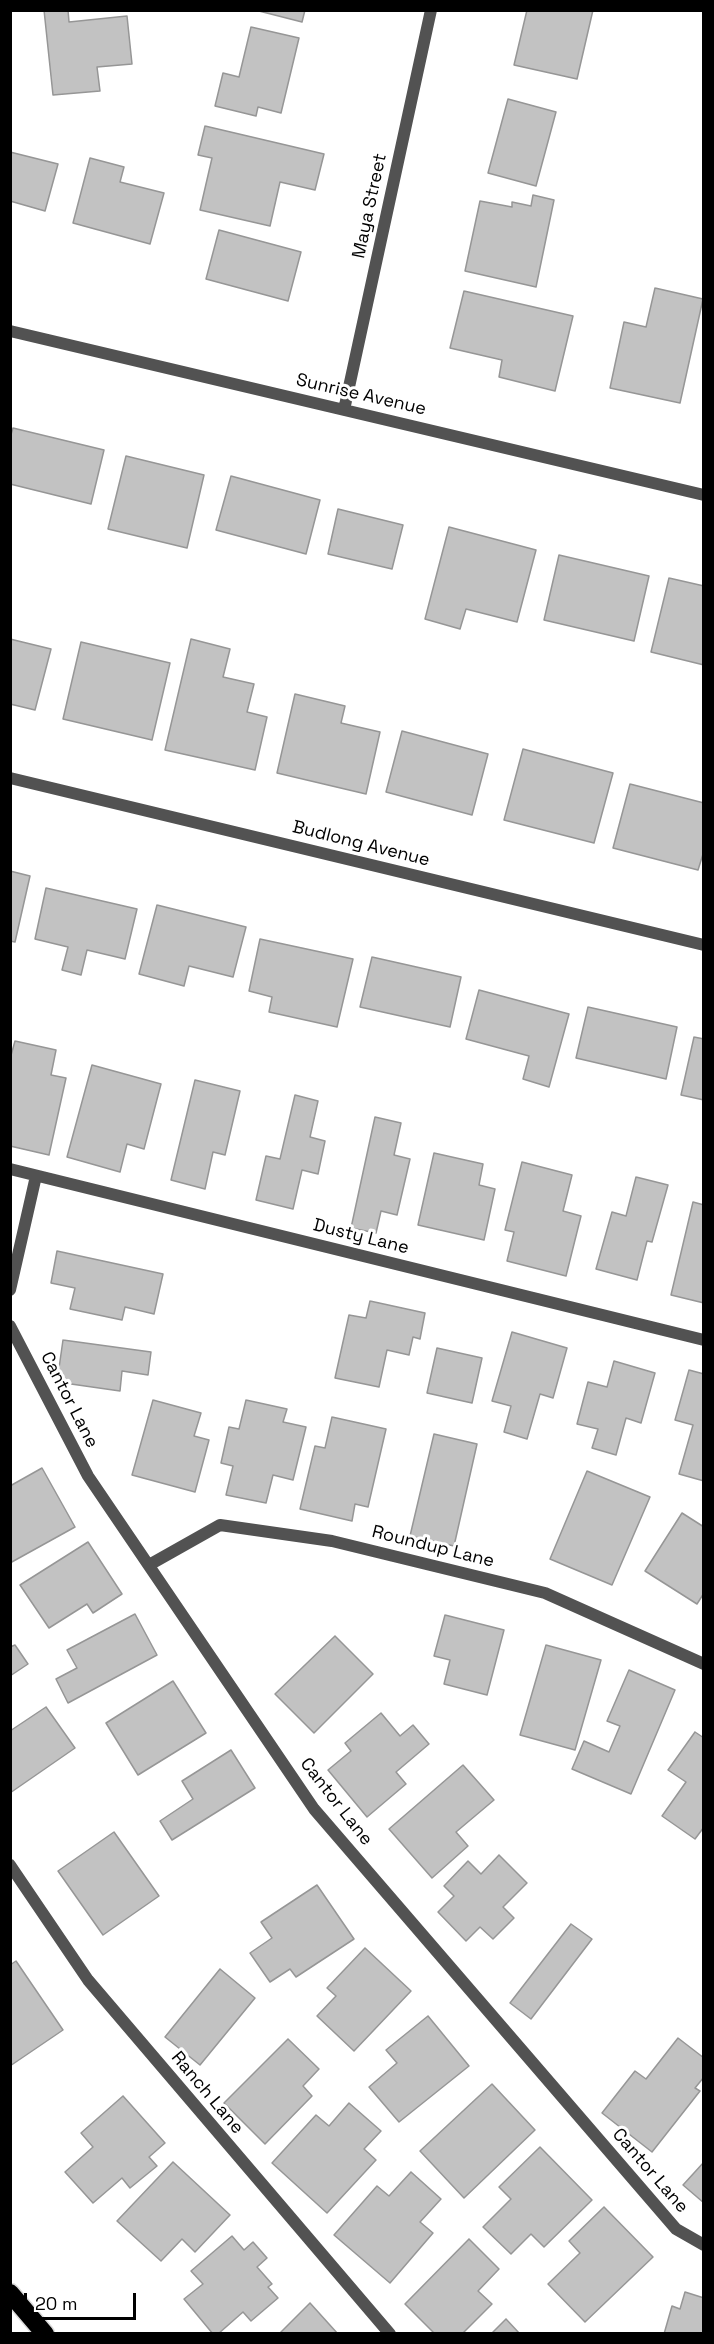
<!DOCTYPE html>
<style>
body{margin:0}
#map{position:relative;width:714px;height:2344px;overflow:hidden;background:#fff;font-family:"Space Grotesk",sans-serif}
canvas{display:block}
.frame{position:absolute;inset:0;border:12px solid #000;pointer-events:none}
.scale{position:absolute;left:24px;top:2293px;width:112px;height:27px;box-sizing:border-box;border:3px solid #000;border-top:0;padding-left:8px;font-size:18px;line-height:21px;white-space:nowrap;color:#000;-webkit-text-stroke:4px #fff;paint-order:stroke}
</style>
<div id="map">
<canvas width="714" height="2344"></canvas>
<div class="frame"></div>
<div class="scale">20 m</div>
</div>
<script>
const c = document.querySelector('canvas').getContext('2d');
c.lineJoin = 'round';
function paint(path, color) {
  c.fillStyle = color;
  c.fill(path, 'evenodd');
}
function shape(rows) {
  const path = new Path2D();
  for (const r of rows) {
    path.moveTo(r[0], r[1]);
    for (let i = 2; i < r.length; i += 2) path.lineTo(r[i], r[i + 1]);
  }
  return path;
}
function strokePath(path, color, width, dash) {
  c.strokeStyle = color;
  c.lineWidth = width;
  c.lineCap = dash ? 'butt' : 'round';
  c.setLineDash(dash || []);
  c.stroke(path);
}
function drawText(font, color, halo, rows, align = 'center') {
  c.font = font + ' "Space Grotesk",sans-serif';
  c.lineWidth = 6;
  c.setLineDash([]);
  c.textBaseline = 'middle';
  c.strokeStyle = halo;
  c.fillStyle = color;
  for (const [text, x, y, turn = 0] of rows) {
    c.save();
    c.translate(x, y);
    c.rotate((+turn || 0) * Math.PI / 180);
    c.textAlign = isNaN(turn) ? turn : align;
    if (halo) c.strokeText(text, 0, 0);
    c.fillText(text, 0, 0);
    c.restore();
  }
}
const building = shape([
 [44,10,68,10,69,22,127,16,132,64,97,67,100,91,53,95,44,10],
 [255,10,305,10,302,22,255,10],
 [527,10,593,10,577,79,514,65,527,10],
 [251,27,299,38,281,113,258,107,256,116,215,106,223,73,239,77,251,27],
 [508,99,556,112,536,186,488,173,508,99],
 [205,126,324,154,315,190,280,182,270,226,200,210,212,158,198,155,205,126],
 [10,152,58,164,45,211,10,201,10,152],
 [90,158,124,167,120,182,164,193,150,244,73,223,90,158],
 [533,195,554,200,536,287,465,271,480,201,512,207,512,202,531,206,533,195],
 [219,230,301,252,288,301,206,279,219,230],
 [655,288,703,299,680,403,610,388,624,322,646,327,655,288],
 [464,291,573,316,555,391,499,377,502,360,450,348,464,291],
 [13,428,104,450,91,504,10,484,10,438,13,428],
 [126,456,204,475,187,548,108,529,126,456],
 [231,476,320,500,306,554,216,530,231,476],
 [338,509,403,525,392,569,328,554,338,509],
 [449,527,536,550,517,622,466,609,460,629,425,619,449,527],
 [559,555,649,576,634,641,544,620,559,555],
 [669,578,704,586,704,665,651,652,669,578],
 [10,639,51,649,35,710,10,704,10,639],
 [191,639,230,649,223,677,254,684,247,712,267,717,255,770,165,750,191,639],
 [81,642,170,663,152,740,63,719,81,642],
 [295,694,345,706,341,723,380,732,366,794,277,773,295,694],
 [402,731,488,754,472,815,386,792,402,731],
 [523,749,613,773,594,843,504,820,523,749],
 [630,784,704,803,704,851,698,870,613,848,630,784],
 [10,871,30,876,15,942,10,941,10,871],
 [46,888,137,909,125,959,87,950,81,975,62,970,68,947,35,939,46,888],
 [157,905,246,927,233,977,189,966,184,986,139,974,157,905],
 [260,939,353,959,337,1027,269,1012,272,997,249,991,260,939],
 [372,957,461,977,450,1027,360,1007,372,957],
 [479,990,569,1014,549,1087,523,1079,529,1056,466,1039,479,990],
 [588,1007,677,1027,666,1079,576,1058,588,1007],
 [694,1037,704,1039,704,1100,681,1095,694,1037],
 [15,1041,56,1050,51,1075,66,1078,49,1155,10,1146,10,1059,15,1041],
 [92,1065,161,1084,144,1149,127,1144,120,1172,67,1157,92,1065],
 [195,1080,240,1091,225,1155,213,1152,205,1189,171,1180,195,1080],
 [295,1095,318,1101,310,1137,325,1141,318,1174,302,1170,293,1209,256,1200,266,1156,280,1159,295,1095],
 [375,1117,401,1123,394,1155,410,1159,397,1215,381,1211,376,1233,351,1228,375,1117],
 [434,1153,483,1164,479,1185,495,1189,484,1240,418,1225,434,1153],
 [522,1162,572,1175,563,1211,581,1216,566,1276,507,1261,514,1232,505,1230,522,1162],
 [636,1177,668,1185,652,1242,647,1241,637,1280,596,1269,612,1212,626,1216,636,1177],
 [693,1202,704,1205,704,1303,671,1295,693,1202],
 [57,1251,163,1274,154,1314,125,1307,122,1320,70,1309,75,1288,51,1283,57,1251],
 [370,1301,425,1313,420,1339,413,1337,409,1355,387,1350,379,1387,335,1378,349,1315,366,1318,370,1301],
 [512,1332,567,1348,553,1398,540,1394,527,1439,504,1432,511,1406,492,1401,512,1332],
 [63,1340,151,1352,148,1375,122,1371,120,1391,57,1382,63,1340],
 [437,1348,482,1358,472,1403,427,1393,437,1348],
 [614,1361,655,1373,641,1423,626,1418,616,1455,592,1448,598,1429,577,1424,588,1382,607,1387,614,1361],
 [689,1370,704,1374,704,1481,679,1474,693,1425,675,1420,689,1370],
 [153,1400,201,1413,194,1436,209,1440,195,1492,132,1475,153,1400],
 [246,1400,287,1409,283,1422,306,1427,293,1480,273,1475,266,1503,226,1495,233,1466,221,1463,229,1427,239,1429,246,1400],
 [332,1417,386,1429,368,1507,355,1504,352,1521,300,1509,315,1446,325,1448,332,1417],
 [434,1434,477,1444,454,1546,410,1536,434,1434],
 [42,1468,75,1527,10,1563,10,1486,42,1468],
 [587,1471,650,1497,612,1585,550,1559,587,1471],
 [682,1513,704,1527,704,1593,697,1604,645,1571,682,1513],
 [88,1542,122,1594,93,1613,87,1604,49,1628,20,1585,88,1542],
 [135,1614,157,1655,68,1703,56,1679,77,1668,67,1650,135,1614],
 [445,1615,504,1630,487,1695,444,1684,450,1660,434,1656,445,1615],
 [335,1636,373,1674,314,1733,275,1694,335,1636],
 [15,1645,28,1664,10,1676,10,1647,15,1645],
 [546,1645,601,1660,575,1750,520,1735,546,1645],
 [629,1670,675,1690,631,1794,572,1769,584,1741,609,1752,620,1726,607,1721,629,1670],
 [173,1681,206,1733,138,1775,106,1723,173,1681],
 [46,1707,75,1748,10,1793,10,1731,46,1707],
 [381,1713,400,1736,413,1725,429,1744,396,1772,406,1784,367,1817,328,1770,351,1751,345,1743,381,1713],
 [695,1732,704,1738,704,1827,695,1839,662,1816,686,1782,668,1770,695,1732],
 [231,1750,255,1788,172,1840,160,1821,193,1799,182,1781,231,1750],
 [463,1765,494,1800,456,1832,468,1846,432,1878,389,1829,463,1765],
 [114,1832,159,1896,103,1935,58,1871,114,1832],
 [499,1855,527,1883,503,1907,514,1918,493,1939,480,1927,466,1941,438,1912,454,1896,444,1886,468,1861,481,1874,499,1855],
 [317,1885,354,1939,296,1977,290,1969,270,1982,250,1953,272,1938,261,1922,317,1885],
 [571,1924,592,1939,531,2019,510,2003,571,1924],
 [365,1948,411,1991,354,2051,317,2016,336,1996,327,1988,365,1948],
 [16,1961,63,2030,10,2066,10,1965,16,1961],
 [220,1969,255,1998,200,2065,165,2037,220,1969],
 [428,2016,469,2066,399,2122,369,2087,397,2063,386,2050,428,2016],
 [678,2038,704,2058,704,2077,695,2088,700,2091,652,2152,602,2113,635,2071,646,2079,678,2038],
 [288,2039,319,2069,303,2086,312,2096,265,2144,224,2103,288,2039],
 [492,2084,535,2130,464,2198,420,2151,492,2084],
 [123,2096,165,2143,149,2157,157,2166,130,2188,122,2178,93,2203,65,2172,93,2147,81,2133,123,2096],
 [349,2103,381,2131,364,2149,376,2160,327,2213,272,2163,316,2115,329,2126,349,2103],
 [540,2147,592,2200,544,2247,531,2234,511,2254,483,2227,511,2199,499,2187,540,2147],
 [173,2162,230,2215,195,2252,182,2239,161,2261,117,2221,173,2162],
 [704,2162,704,2203,683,2185,704,2162],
 [411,2172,441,2199,420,2222,433,2233,390,2283,334,2235,377,2186,389,2196,411,2172],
 [604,2207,653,2257,585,2322,548,2284,580,2253,569,2241,604,2207],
 [232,2236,244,2250,253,2242,267,2258,257,2267,272,2284,268,2287,278,2298,251,2321,243,2312,218,2334,213,2334,184,2299,203,2284,191,2271,232,2236],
 [469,2239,499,2269,478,2291,492,2304,462,2334,435,2334,405,2304,469,2239],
 [685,2292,704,2298,704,2334,664,2334,672,2306,680,2309,685,2292],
 [310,2303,338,2334,279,2334,310,2303],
 [506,2319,520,2334,491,2334,506,2319]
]);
const street = shape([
 [10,331,704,495],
 [344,410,431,10],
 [10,778,704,945],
 [10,1169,704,1340],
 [10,1290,36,1176],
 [10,1326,88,1476,314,1809,676,2229,704,2245],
 [149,1565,220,1525,332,1541,545,1593,704,1664],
 [10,1865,88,1980,390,2334]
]);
const highway = shape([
 [10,2293,45,2334]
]);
const streetNames = [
 ["Maya Street",370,206,-78],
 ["Sunrise Avenue",361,395,13],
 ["Budlong Avenue",361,844,14],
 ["Dusty Lane",361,1237,14],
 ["Cantor Lane",69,1400,63],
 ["Roundup Lane",433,1547,14],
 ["Cantor Lane",336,1802,52],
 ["Ranch Lane",207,2093,50],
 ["Cantor Lane",650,2171,49]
];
paint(building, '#c2c2c2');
strokePath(building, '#969696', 1.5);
strokePath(highway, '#dbdbdb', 21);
strokePath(street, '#525252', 12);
strokePath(highway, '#000', 18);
drawText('18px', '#000', '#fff', streetNames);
</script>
